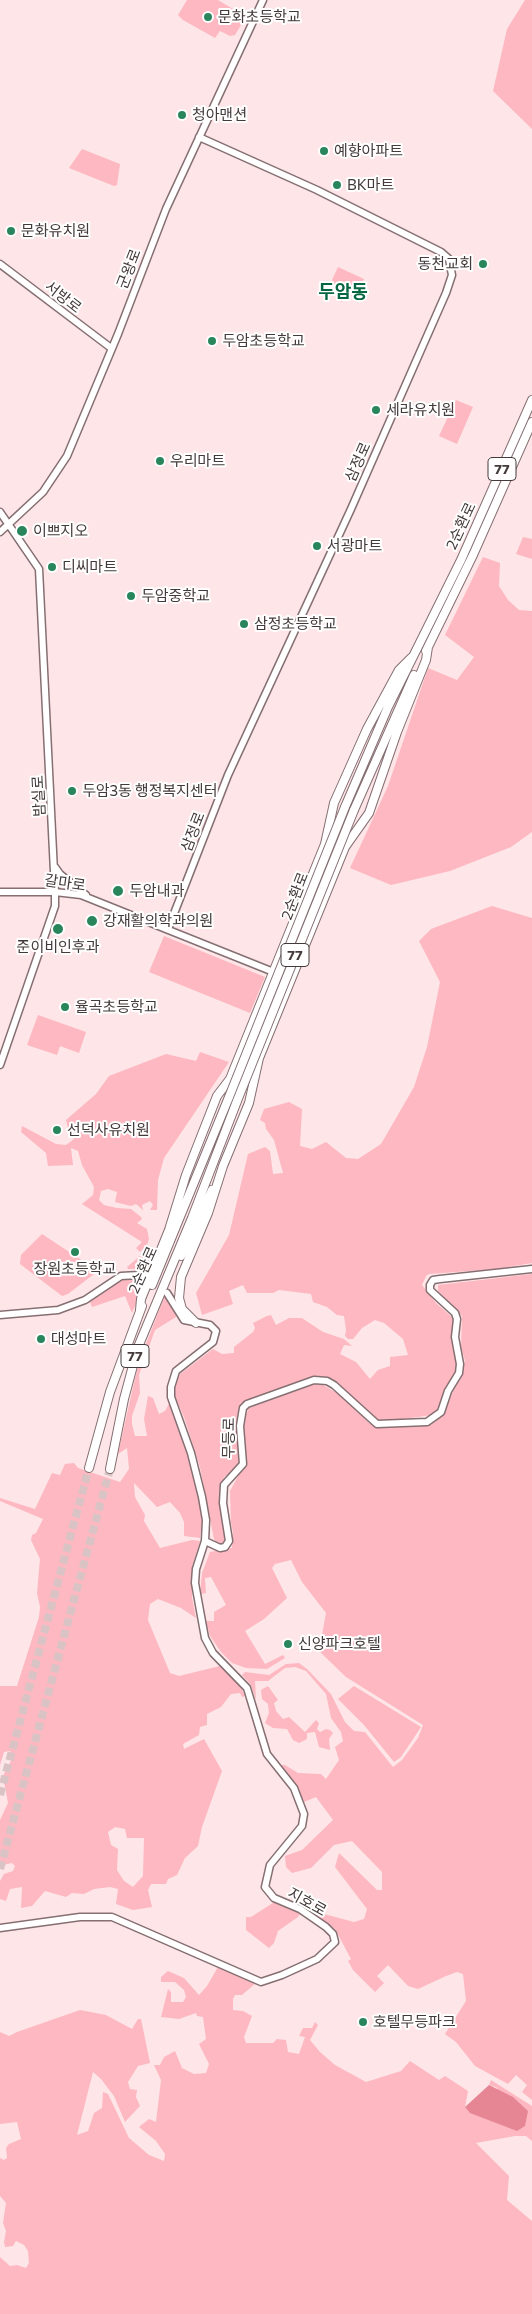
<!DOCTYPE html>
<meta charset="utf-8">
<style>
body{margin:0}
canvas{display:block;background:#fee5e7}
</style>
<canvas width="532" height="2314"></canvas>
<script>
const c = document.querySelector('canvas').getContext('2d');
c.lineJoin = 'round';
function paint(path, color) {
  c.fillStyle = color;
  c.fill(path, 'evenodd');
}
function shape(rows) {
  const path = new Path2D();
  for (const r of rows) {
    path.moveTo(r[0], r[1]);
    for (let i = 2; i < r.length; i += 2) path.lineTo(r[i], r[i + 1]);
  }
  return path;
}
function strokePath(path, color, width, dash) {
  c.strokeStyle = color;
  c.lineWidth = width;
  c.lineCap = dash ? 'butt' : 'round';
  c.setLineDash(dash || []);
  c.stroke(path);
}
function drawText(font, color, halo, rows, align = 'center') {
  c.font = font + ' Commissioner,"Noto Sans KR",sans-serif';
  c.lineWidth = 4;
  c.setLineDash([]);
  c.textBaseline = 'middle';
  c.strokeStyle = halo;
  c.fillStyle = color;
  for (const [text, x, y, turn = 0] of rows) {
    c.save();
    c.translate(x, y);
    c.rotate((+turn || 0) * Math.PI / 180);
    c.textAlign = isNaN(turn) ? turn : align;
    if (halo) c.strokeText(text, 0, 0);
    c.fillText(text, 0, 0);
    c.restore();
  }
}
const green = shape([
 [187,0,218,0,243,15,244,20,235,35,230,36,220,31,215,38,183,20,178,15],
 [525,0,532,0,532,129,493,91,507,29],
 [82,149,120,164,117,185,114,186,69,168],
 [338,267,364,279,358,291,341,302,332,280],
 [456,400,473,407,457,444,439,436],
 [523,537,532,539,532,559,516,554],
 [483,557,500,563,499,586,508,600,519,610,532,611,532,832,511,847,450,871,391,885,350,868,388,786,428,668,457,680,474,657,445,635],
 [492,906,532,918,532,1263,496,1269,429,1274,426,1276,422,1285,436,1303,452,1317,454,1323,452,1341,457,1365,457,1370,446,1388,441,1406,432,1415,396,1420,378,1420,335,1381,325,1377,312,1377,241,1403,238,1411,237,1434,239,1468,224,1477,221,1493,222,1524,226,1543,217,1543,214,1539,200,1467,184,1417,173,1392,180,1374,213,1349,222,1354,234,1353,234,1347,253,1332,255,1328,253,1323,267,1316,271,1315,276,1325,289,1318,302,1318,323,1332,344,1339,352,1346,344,1345,340,1354,356,1362,370,1379,378,1370,390,1366,390,1357,408,1355,403,1339,384,1323,375,1320,362,1328,353,1339,348,1339,345,1336,346,1330,344,1316,337,1315,327,1307,313,1302,311,1294,279,1290,273,1293,247,1293,243,1285,229,1291,233,1304,202,1315,196,1293,229,1235,248,1154,265,1147,270,1151,273,1174,283,1173,274,1140,266,1129,265,1123,260,1120,264,1109,289,1102,302,1109,300,1146,312,1149,326,1142,346,1158,358,1159,381,1144,414,1087,427,1047,440,982,419,941,431,929],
 [164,936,265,977,250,1013,149,972],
 [38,1015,86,1032,79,1053,60,1046,57,1055,27,1045],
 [200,1052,229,1062,164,1158,158,1180,157,1210,150,1210,153,1205,150,1201,142,1205,143,1210,136,1204,131,1206,115,1202,117,1192,108,1189,101,1191,99,1200,104,1205,117,1208,131,1209,141,1217,142,1219,137,1223,147,1229,149,1239,147,1245,140,1252,136,1248,142,1242,82,1204,93,1195,94,1187,82,1165,78,1151,71,1148,73,1165,48,1166,46,1153,21,1132,22,1126,56,1144,66,1145,74,1139,69,1133,66,1120,96,1094,109,1076,166,1054,196,1061],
 [42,1234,98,1271,68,1294,62,1296,20,1264,21,1255],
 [148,1253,156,1254,149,1272,140,1269,128,1269,127,1267,140,1256],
 [532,1274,532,2100,522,2092,527,2085,516,2075,508,2084,475,2066,456,2042,445,2034,466,2001,463,1974,457,1972,446,1976,418,1989,408,1986,388,1965,377,1976,384,1983,375,1992,353,1970,348,1961,351,1959,335,1929,309,1910,354,1922,364,1919,367,1909,335,1867,339,1853,377,1890,382,1890,382,1872,352,1841,334,1845,311,1868,292,1873,286,1867,285,1856,302,1850,333,1820,316,1797,304,1802,298,1788,278,1765,285,1765,298,1773,321,1774,326,1779,339,1760,335,1747,343,1741,341,1732,331,1718,326,1694,306,1671,295,1667,285,1668,268,1681,255,1681,256,1700,251,1685,242,1675,245,1672,269,1675,286,1664,299,1663,307,1669,331,1694,345,1722,354,1731,365,1732,393,1767,402,1760,418,1738,423,1725,346,1677,319,1651,326,1613,302,1582,291,1560,275,1564,272,1568,287,1598,264,1619,245,1631,265,1664,283,1655,285,1658,267,1669,246,1668,232,1663,221,1652,210,1636,206,1621,214,1621,214,1612,226,1605,211,1577,205,1578,206,1593,200,1594,202,1573,210,1552,232,1548,233,1532,231,1523,230,1491,246,1462,243,1421,249,1408,315,1384,323,1385,337,1393,351,1403,369,1423,379,1427,431,1425,444,1414,465,1361,461,1347,462,1316,438,1291,438,1285],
 [139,1276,146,1280,132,1313,125,1296,92,1307,90,1302,115,1282],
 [165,1295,175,1310,176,1317,155,1330,139,1375,140,1393,132,1416,132,1424,135,1436,147,1436,144,1419,148,1396,153,1398,159,1414,165,1411,170,1402,185,1442,199,1501,202,1522,200,1538,184,1536,184,1522,180,1513,170,1502,157,1507,134,1483,135,1497,145,1515,144,1521,160,1548,192,1540,200,1541,192,1566,192,1598,196,1618,181,1608,158,1599,150,1604,148,1620,170,1673,179,1676,220,1666,237,1680,245,1696,242,1697,240,1693,231,1694,221,1707,207,1714,207,1725,200,1727,199,1735,183,1744,184,1749,204,1739,222,1771,202,1827,198,1846,185,1858,177,1875,168,1879,166,1884,151,1884,148,1890,152,1907,133,1910,116,1904,118,1889,110,1887,94,1889,84,1894,72,1893,66,1897,45,1891,32,1906,21,1908,22,1887,10,1889,6,1901,0,1899,0,1881,4,1874,13,1871,15,1866,12,1863,3,1865,0,1863,0,1820,8,1803,3,1776,13,1757,10,1751,4,1752,0,1765,0,1686,17,1686,39,1617,40,1607,37,1593,40,1559,31,1540,32,1535,36,1533,43,1519,0,1501,0,1498,35,1509,52,1473,60,1475,65,1464,74,1463,78,1468,120,1482,129,1469,127,1448,118,1454,133,1387,139,1362],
 [115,1827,125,1829,127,1838,144,1838,143,1876,133,1887,124,1881,117,1870,118,1849,111,1845,108,1832],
 [268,1686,278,1700,274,1703,276,1711,283,1719,289,1717,305,1732,316,1720,319,1723,317,1729,320,1732,326,1729,330,1730,333,1733,329,1739,330,1750,319,1747,315,1732,307,1733,307,1739,299,1743,293,1740,287,1729,273,1728,265,1723,269,1713,268,1704,262,1699,261,1690],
 [354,1686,421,1727,401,1757,394,1762,364,1725,338,1699],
 [276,1901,290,1909,301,1912,298,1917,278,1931,274,1943,269,1948,246,1930,246,1917,251,1917],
 [218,1967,256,1983,242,1995,235,1995,233,1999,233,2010,243,2011,252,2016,244,2037,246,2043,273,2043,277,2039,286,2040,288,2052,299,2054,305,2037,299,2036,303,2028,312,2028,315,2022,318,2025,310,2040,320,2052,335,2065,366,2082,401,2071,410,2061,439,2080,445,2076,468,2091,465,2107,498,2088,489,2085,491,2080,532,2106,532,2141,526,2136,515,2136,476,2143,509,2176,507,2200,532,2221,532,2314,0,2314,0,2257,10,2266,17,2265,26,2268,29,2263,28,2251,24,2245,16,2241,13,2246,5,2247,4,2242,6,2231,3,2223,6,2203,0,2196,0,2158,4,2160,7,2158,6,2148,9,2144,21,2139,17,2122,0,2124,0,2032,9,2036,17,2032,80,2010,106,2015,132,2029,138,2019,141,2019,150,2063,138,2066,128,2082,130,2089,137,2090,136,2097,140,2106,125,2122,114,2096,101,2079,93,2072,77,2135,88,2131,94,2113,102,2108,103,2092,108,2094,129,2138,149,2155,164,2161,165,2154,156,2141,139,2127,149,2119,156,2122,161,2080,154,2065,160,2065,164,2057,175,2051,182,2068,194,2074,206,2073,209,2064,199,2044,206,2039,203,2017,197,2016,196,2013,179,2019,161,2017,168,1989,171,1992,171,2002,183,2002,186,1997,184,1990,175,1982,161,1982,161,1977,168,1971,184,1978,199,1995,207,1986]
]);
const water = shape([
 [489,2085,513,2097,528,2111,525,2126,517,2131,470,2113,465,2107]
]);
const highwayTunnel = shape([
 [0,1795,89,1468],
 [0,1869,110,1469]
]);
const secondary = shape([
 [0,264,111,348],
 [0,512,39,569,55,892,55,906,0,1065],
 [0,532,43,492,67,456,118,334,166,209,263,0],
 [55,867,60,874,86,895],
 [0,892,55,892,81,895,276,973],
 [168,929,228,775,351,509,446,293,452,275,449,259,441,252,317,190,199,137],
 [167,1293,184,1320,210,1325,216,1331,213,1342,176,1371,171,1387,171,1397,191,1453,202,1497,206,1520,205,1541,220,1548,225,1547,229,1541,223,1503,224,1485,243,1464,240,1426,243,1408,247,1404,314,1380,327,1381,334,1385,377,1424,427,1422,441,1412,448,1391,459,1373,460,1364,455,1337,457,1319,455,1313,430,1290,430,1285,433,1280,440,1279,532,1269],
 [0,1315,58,1310,85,1300,121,1276,139,1275,147,1277],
 [0,1928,80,1917,112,1917,261,1982,282,1975,317,1959,335,1942,333,1934,326,1927,300,1909,274,1898,265,1887,270,1865,302,1826,304,1814,294,1788,267,1754,247,1688,213,1653,205,1638,195,1583,196,1569,205,1541]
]);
const highway = shape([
 [426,651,473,555,532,422],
 [345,807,388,707,461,560,532,400],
 [354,810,414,675],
 [277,993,308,910],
 [181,1256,212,1190],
 [152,1285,229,1097],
 [140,1310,141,1299,169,1230,186,1175,217,1096,230,1079,325,844,334,803,367,729,399,670,411,658],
 [196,1323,182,1309,179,1298,181,1277,208,1213,223,1166,249,1103,259,1058,345,847,369,813,397,732,426,660,428,647],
 [89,1468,110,1392,142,1306],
 [110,1469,124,1399,138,1347,192,1218,237,1101]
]);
const highwayBridge = shape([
 [229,1097,345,807],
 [237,1101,354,810]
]);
const markers = [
 [208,17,5,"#28855c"],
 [182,115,5,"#28855c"],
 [324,151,5,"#28855c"],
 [337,185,5,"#28855c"],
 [11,231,5,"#28855c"],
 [483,264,5,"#28855c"],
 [212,341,5,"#28855c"],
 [376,410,5,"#28855c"],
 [160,461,5,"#28855c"],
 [22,531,6,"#28855c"],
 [317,546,5,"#28855c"],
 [52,567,5,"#28855c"],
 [131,596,5,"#28855c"],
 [244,624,5,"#28855c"],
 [72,791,5,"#28855c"],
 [118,891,6,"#28855c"],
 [92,921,6,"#28855c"],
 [58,929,6,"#28855c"],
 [65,1007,5,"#28855c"],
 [57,1130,5,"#28855c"],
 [75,1252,5,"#28855c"],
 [41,1339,5,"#28855c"],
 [288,1644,5,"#28855c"],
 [363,2022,5,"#28855c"]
];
const shields = [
 [502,469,28],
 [295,955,28],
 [135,1356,28]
];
const shieldNames = [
 ["77",502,469],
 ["77",295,955],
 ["77",135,1356]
];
const poiNames = [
 ["문화초등학교",218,17],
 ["청아맨션",192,115],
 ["예향아파트",334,151],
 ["BK마트",347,185],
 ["문화유치원",21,231],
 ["동천교회",473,264,"right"],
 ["두암초등학교",222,341],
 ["세라유치원",386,410],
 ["우리마트",170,461],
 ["이쁘지오",33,531],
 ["서광마트",327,546],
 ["디씨마트",62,567],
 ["두암중학교",141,596],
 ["삼정초등학교",254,624],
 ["두암3동 행정복지센터",82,791],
 ["두암내과",129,891],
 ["강재활의학과의원",103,921],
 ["준이비인후과",58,947,"center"],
 ["율곡초등학교",75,1007],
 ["선덕사유치원",67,1130],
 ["장원초등학교",75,1269,"center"],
 ["대성마트",51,1339],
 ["신양파크호텔",298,1644],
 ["호텔무등파크",373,2022]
];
const streetNames = [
 ["군왕로",129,269,-69],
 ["서방로",63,297,38],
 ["삼정로",358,462,-66],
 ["2순환로",461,526,-65],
 ["밤실로",39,796,-93],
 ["삼정로",193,832,-69],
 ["갈마로",65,883,8],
 ["2순환로",295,896,-69],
 ["2순환로",143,1270,-66],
 ["무등로",229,1438,-89],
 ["지호로",307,1902,29]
];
const quarterNames = [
 ["두암동",343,292]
];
paint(green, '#feb8c1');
paint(water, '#e68695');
strokePath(highwayTunnel, '#d9c3c5', 8, [8, 4]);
strokePath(secondary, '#856f72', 9);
strokePath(highway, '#856f72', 10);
strokePath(secondary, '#fff', 6);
strokePath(highway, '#fff', 8);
strokePath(highwayBridge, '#856f72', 10, []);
strokePath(highwayBridge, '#fff', 8);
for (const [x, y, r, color] of markers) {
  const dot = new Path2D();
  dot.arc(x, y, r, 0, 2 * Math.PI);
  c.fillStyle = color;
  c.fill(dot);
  strokePath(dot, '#fff', 2);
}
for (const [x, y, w] of shields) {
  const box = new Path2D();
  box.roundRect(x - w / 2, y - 11.5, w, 23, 4);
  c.fillStyle = '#fff';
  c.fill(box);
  strokePath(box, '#443a3b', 1);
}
drawText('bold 14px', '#443a3b', null, shieldNames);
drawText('15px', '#443a3b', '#fff', poiNames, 'left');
drawText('15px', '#443a3b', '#fff', streetNames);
drawText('bold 18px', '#076743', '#fff', quarterNames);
</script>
